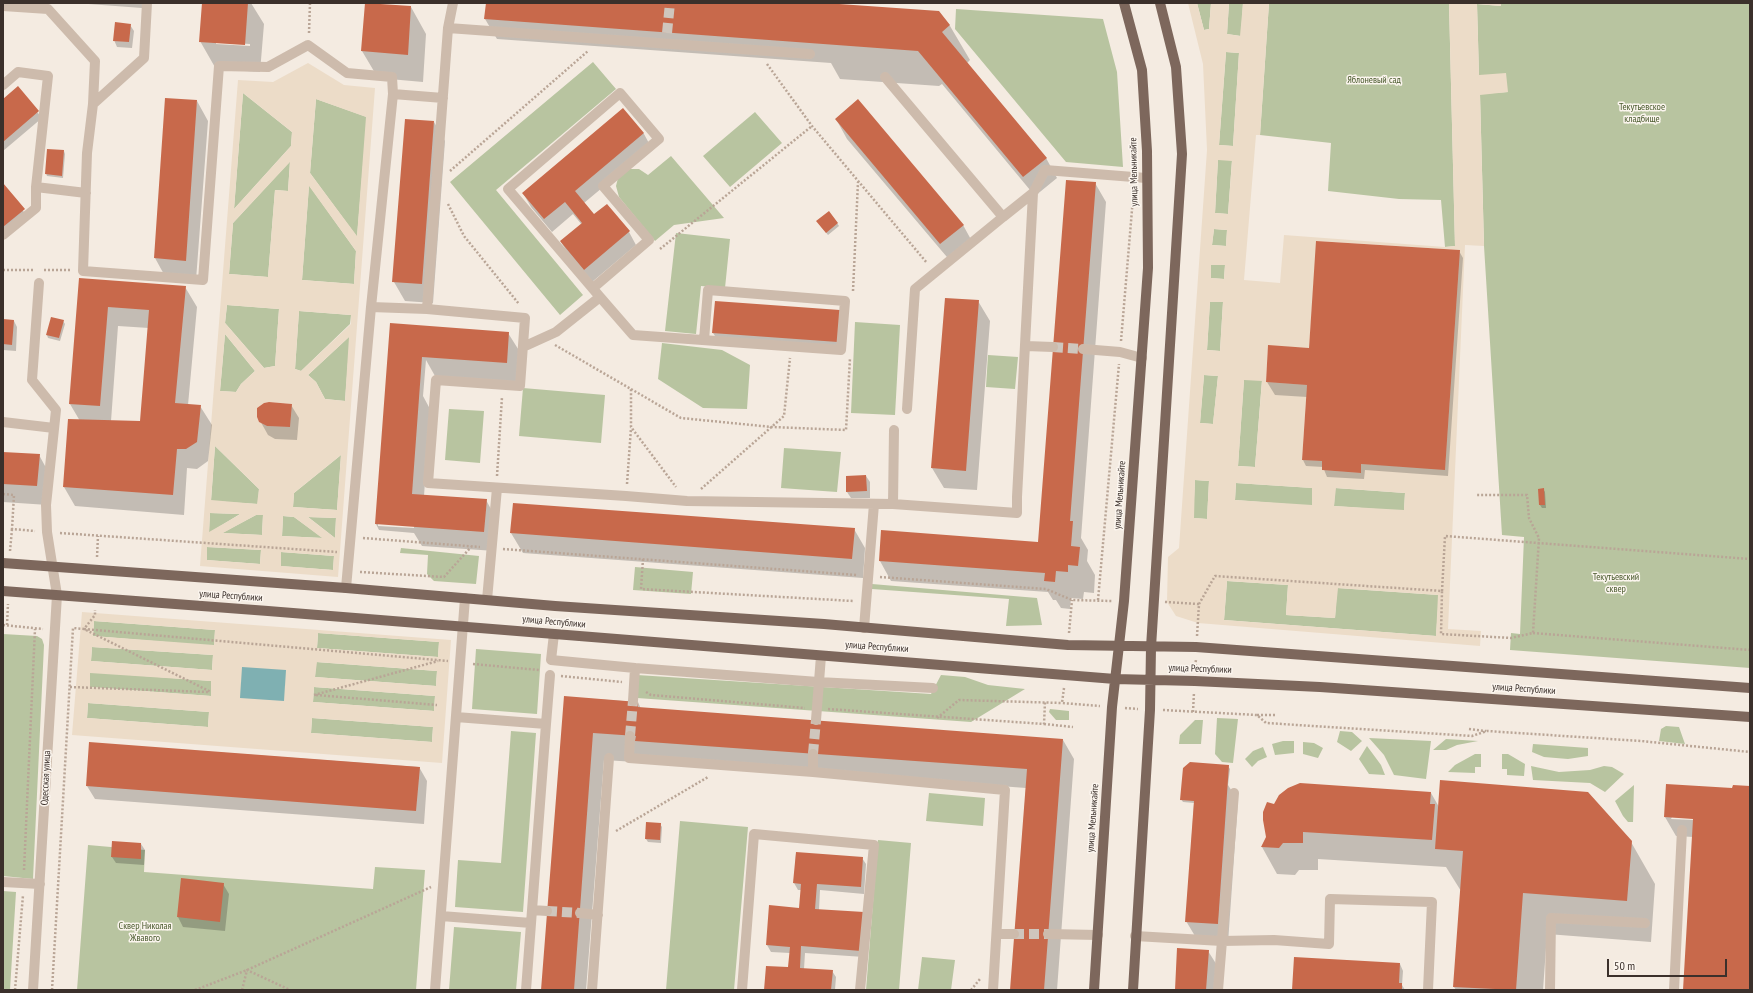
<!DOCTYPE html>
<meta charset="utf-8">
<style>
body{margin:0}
#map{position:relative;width:1753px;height:993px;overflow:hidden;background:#f4ebe1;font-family:"PT Sans Narrow",sans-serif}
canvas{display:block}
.frame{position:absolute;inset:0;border:4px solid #3b302b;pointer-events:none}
.scale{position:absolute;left:1607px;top:959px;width:120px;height:18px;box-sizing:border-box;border:2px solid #3b302b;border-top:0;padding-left:5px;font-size:12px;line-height:14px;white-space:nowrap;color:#3b302b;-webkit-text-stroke:3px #fbf5ee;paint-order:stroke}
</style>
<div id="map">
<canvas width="1753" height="993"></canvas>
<div class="frame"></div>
<div class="scale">50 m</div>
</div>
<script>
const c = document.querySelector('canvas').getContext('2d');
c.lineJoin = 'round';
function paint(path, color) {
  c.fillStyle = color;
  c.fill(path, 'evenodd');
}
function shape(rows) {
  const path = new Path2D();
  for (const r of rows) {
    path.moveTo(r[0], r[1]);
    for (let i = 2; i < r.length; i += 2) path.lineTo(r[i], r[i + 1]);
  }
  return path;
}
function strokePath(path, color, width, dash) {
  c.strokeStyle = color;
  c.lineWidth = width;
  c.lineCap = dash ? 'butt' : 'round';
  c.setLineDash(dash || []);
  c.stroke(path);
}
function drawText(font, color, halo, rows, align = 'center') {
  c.font = font + ' "PT Sans Narrow",sans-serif';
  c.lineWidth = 3;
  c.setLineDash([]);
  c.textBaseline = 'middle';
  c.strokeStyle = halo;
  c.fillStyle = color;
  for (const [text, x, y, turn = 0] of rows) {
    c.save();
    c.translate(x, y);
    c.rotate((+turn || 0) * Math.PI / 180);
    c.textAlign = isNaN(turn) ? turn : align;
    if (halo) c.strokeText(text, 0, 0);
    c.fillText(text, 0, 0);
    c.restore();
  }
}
const green = shape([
 [1197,3,1211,3,1209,29,1204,30],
 [1229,3,1243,3,1241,36,1227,34],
 [1269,3,1449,3,1455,246,1445,247,1441,200,1399,199,1328,191,1331,143,1260,135],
 [1501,3,1750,3,1750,668,1510,650,1511,633,1520,634,1524,537,1502,535,1484,246,1480,94,1508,92,1479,76,1477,4,1501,6],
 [956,9,1103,19,1117,72,1123,167,1066,162,955,29],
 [1226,52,1239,53,1233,146,1219,145],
 [593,62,616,89,496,190,583,295,560,315,450,182],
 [243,93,292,132,291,146,234,209],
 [316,99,367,117,357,237,310,173],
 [755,112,782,143,730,187,703,156],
 [671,156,724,218,674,225,655,241,619,197,616,186,618,178,629,169,639,169,648,175],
 [1218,159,1232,160,1228,214,1215,213],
 [290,161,288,191,275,190,268,277,229,274,233,223],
 [309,185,356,251,354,284,302,280],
 [1214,229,1227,230,1226,246,1212,245],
 [676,233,730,239,725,288,701,286,696,334,665,331],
 [1211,265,1225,265,1224,279,1210,278],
 [1210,301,1223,302,1220,351,1207,350],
 [227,305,279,309,275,366,264,368,225,323],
 [299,311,351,315,350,324,301,371,295,369],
 [855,322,900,325,895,415,851,413],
 [225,334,255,371,241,384,236,392,220,391],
 [350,336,345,401,325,399,316,382,308,375],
 [662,343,722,350,750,365,747,409,703,408,658,379],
 [988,355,1018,357,1015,389,986,387],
 [1204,375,1218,376,1213,424,1200,423],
 [1244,379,1262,380,1255,467,1238,466],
 [523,388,605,395,601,443,519,436],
 [449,409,484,411,480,463,445,460],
 [215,446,259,489,258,504,211,501],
 [784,448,841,452,837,492,781,488],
 [341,455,337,510,293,507,294,493],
 [1195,480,1209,481,1207,519,1193,518],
 [1236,483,1313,488,1312,506,1235,500],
 [1335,488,1405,493,1404,511,1334,506],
 [210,513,240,514,209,533],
 [256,515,263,515,262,535,222,533],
 [283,516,294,517,323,538,282,536],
 [308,517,336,518,335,538],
 [207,547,261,550,260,564,206,560],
 [401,548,479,556,476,584,434,581,427,574,428,555,400,553],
 [281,552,334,556,333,570,280,566],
 [635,567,693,572,691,594,633,590],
 [1227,581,1288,585,1286,615,1335,618,1337,588,1439,595,1436,636,1224,620],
 [872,584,1037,598,1042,625,1006,626,1009,599,872,589],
 [94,621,215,630,214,646,93,636],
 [318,633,439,642,438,657,317,648],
 [3,634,37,636,42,639,44,645,33,879,3,876],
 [92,647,213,655,212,670,91,661],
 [476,649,541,654,537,714,472,709],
 [316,662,437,671,436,686,315,677],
 [90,672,212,681,211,696,89,687],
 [637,675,931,694,941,675,965,677,988,685,1025,689,971,722,637,698],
 [314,687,435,696,434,711,313,702],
 [88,703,209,712,208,727,87,718],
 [1050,709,1069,711,1069,720,1056,720,1049,712],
 [312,718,433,727,432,742,311,733],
 [1217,718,1238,719,1233,763,1222,762,1215,754],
 [1195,720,1203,720,1201,744,1179,744,1180,735],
 [1666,726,1679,727,1685,744,1659,741,1661,729],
 [511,731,536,733,523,912,455,907,458,860,501,863],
 [1340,731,1352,732,1362,741,1351,751,1337,742],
 [1369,738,1431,741,1426,779,1394,775,1384,755],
 [1446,739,1478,741,1457,745,1446,750,1433,750],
 [1283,741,1294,741,1294,753,1275,755,1272,744],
 [1303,742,1314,743,1323,748,1318,758,1303,754],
 [1533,744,1588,748,1588,756,1568,759,1544,757,1532,752],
 [1367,746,1381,765,1385,775,1369,774,1359,759],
 [1263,747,1267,757,1258,761,1252,767,1245,759,1253,751],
 [1475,754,1481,754,1481,767,1475,767,1475,773,1448,772,1455,765],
 [1502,754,1508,754,1525,764,1524,776,1507,775,1507,769,1502,769],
 [1531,766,1559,772,1590,770,1604,766,1612,767,1624,774,1605,792,1590,783,1533,780],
 [1634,785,1633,822,1628,822,1623,816,1615,801],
 [929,793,985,798,983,826,926,821],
 [680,821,748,827,734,990,666,990],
 [878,840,911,843,899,990,866,990],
 [88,845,145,850,144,872,373,889,375,867,425,870,416,990,77,990],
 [3,891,16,892,10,990,3,990],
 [454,927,521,932,516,990,449,990],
 [922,957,955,960,951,990,918,990]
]);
const plaza = shape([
 [1188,3,1197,3,1204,30,1209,29,1211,3,1229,3,1227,34,1240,36,1243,3,1269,3,1260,135,1256,135,1244,280,1280,283,1284,235,1445,247,1455,246,1449,3,1501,3,1501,6,1477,4,1479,75,1506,73,1508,92,1480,95,1484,246,1465,245,1448,629,1481,631,1480,646,1198,623,1176,616,1167,602,1168,557,1179,548,1207,150,1203,64],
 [1226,52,1239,53,1233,146,1219,145],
 [1218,160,1232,161,1228,214,1215,213],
 [1214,229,1227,230,1226,246,1212,245],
 [1317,241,1460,250,1445,469,1361,464,1360,473,1322,470,1322,461,1302,460,1307,385,1266,382,1268,346,1309,348],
 [1211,265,1225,265,1224,279,1211,278],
 [1210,302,1223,302,1220,351,1207,350],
 [1204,375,1218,376,1213,424,1200,423],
 [1244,380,1262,381,1255,467,1238,466],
 [1195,480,1209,481,1207,519,1194,518],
 [1236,483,1312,488,1312,505,1235,500],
 [1336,488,1405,493,1404,510,1334,506],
 [1227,581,1288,585,1286,615,1335,618,1338,588,1438,595,1436,636,1224,620],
 [308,63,344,85,375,88,338,577,200,566,238,80,273,82],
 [243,93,292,132,291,146,234,209],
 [316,99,366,117,357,236,310,173],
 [290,162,288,191,275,190,268,277,229,274,233,223],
 [309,186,356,251,354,284,302,280],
 [227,305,279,309,275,366,264,368,225,323],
 [299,311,351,315,351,324,301,371,295,369],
 [225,334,255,371,241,384,236,392,220,391],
 [349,337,345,401,325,399,316,382,308,375],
 [269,402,292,404,290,427,267,426,259,422,257,417,257,408,264,403],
 [215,446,259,489,257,504,211,500],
 [341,455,337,510,293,507,294,493],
 [210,513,239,514,239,515,209,532],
 [256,515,263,515,262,535,223,533],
 [283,516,294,517,322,538,282,536],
 [308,517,336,518,335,538],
 [207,547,261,550,260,564,207,560],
 [281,552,334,556,333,570,281,566],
 [82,612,451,640,442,763,72,735],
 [94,621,215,630,214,645,93,636],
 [318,633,439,642,438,657,317,648],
 [92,647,213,655,212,670,91,661],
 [317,662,437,671,436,686,315,677],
 [90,673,211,681,211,696,90,687],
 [314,687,435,696,434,711,313,702],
 [88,703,209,712,208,727,87,718],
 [312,718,433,727,432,742,311,733]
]);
const water = shape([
 [242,667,286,670,284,701,240,698]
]);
const shadow = shape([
 [75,3,142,3,142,8],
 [203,3,251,3,264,24,260,72,216,69,200,41],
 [216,42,250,44,250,46,216,44],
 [487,3,812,3,939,12,950,26,970,60,967,63,1046,158,1057,178,1035,196,942,84,939,86,840,79,831,63,497,39,485,19],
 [411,7,426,34,423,82,378,78,362,51],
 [130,25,134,31,132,48,117,47,114,40],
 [18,88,42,118,3,151,3,100],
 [197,101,208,121,196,280,166,278,155,258],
 [623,110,644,134,651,147,584,203,594,216,629,232,636,245,592,282,569,255,561,242,582,225,573,214,552,232,531,207,523,193],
 [836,119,963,225,974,245,952,263,847,139],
 [434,122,445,141,433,303,405,301,394,282],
 [64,151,65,154,63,178,47,176,46,173],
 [1095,183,1106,202,1081,538,1088,550,1087,561,1095,575,1094,593,1084,592,1083,599,1071,598,1070,609,1061,608,1056,600,1053,600,1048,592,891,581,880,561,882,531,1039,543],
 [3,185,27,216,3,236],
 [837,223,839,226,828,235,819,224],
 [1459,251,1463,258,1448,476,1365,470,1364,479,1327,477,1323,467,1306,466,1303,460,1307,397,1275,395,1267,382,1310,349],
 [80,279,185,287,197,307,188,405,200,406,212,425,208,461,197,469,187,468,184,515,75,506,64,487,80,421,70,404],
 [118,326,149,328,141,422,111,421],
 [978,301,990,321,977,490,944,488,932,468],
 [844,318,841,348,717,339,713,333],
 [3,320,14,321,17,327,16,351,3,350],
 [63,321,65,324,60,341,48,338,47,335],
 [391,324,508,333,520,352,517,382,435,376,426,360,423,396,430,409,424,496,486,500,497,520,495,551,422,546,414,533,379,530,376,524],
 [378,523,414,526,414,528,378,526],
 [291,405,299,418,297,440,275,439,268,435,258,417],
 [3,453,39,455,50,475,48,505,3,502],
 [866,476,870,482,870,498,851,498,847,492],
 [1543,489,1545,492,1546,508,1542,508,1540,505,1539,490],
 [514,504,854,529,865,548,863,578,523,553,511,533],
 [565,697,638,702,641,709,1063,740,1074,759,1057,990,1011,990,1026,788,651,760,651,763,604,760,586,990,543,990],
 [90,743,419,767,427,781,424,824,95,799,87,786],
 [1228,766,1230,769,1228,785,1238,801,1228,943,1198,941,1186,921,1194,803,1183,802,1181,799],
 [1750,787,1750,990,1684,990,1693,837,1676,836,1665,817,1732,789],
 [1672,817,1694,818,1694,820,1671,819],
 [1431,793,1439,807,1631,842,1655,884,1651,942,1547,934,1543,990,1456,990,1454,987,1461,891,1446,867,1318,859,1318,870,1299,870,1295,875,1277,874,1262,847,1267,837,1275,805],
 [660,824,662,827,661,843,648,842,646,839],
 [141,844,145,850,144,865,116,863,112,857],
 [796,853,862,858,866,864,864,894,820,890,819,910,863,913,864,957,805,953,804,969,832,971,836,977,835,990,765,990,789,968,790,953,771,952,767,945,800,909,802,890,798,890,794,883],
 [223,884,229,894,225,931,183,927,178,917],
 [1208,951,1220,970,1218,990,1176,990],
 [1400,964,1403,971,1402,985,1405,990,1293,990]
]);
const building = shape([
 [202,3,248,3,245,45,199,42],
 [365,3,411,6,408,55,361,51],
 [486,3,825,3,939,11,950,25,942,32,1047,158,1023,177,918,51,484,19],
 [115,22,131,24,129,42,113,41],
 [18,86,39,111,3,142,3,99],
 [165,98,197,100,186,261,154,258],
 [858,99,964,225,940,244,835,119],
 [623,108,644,133,575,191,594,214,607,204,630,231,584,270,560,241,582,223,565,202,544,219,522,193],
 [405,119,434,121,422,284,392,282],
 [47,149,64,150,62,176,45,174],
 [1066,180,1096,182,1070,521,1073,521,1071,546,1080,547,1078,566,1068,565,1068,572,1056,571,1055,582,1044,581,1045,573,879,561,881,530,1038,542],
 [3,183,25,209,3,227],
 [829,211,838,223,826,233,816,221],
 [1316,241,1460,250,1445,470,1361,464,1361,473,1322,470,1322,461,1302,460,1307,385,1266,382,1268,345,1309,348],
 [79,278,186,286,175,403,201,405,197,442,186,449,177,449,173,495,63,487,68,419,140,421,149,310,108,307,100,406,69,404],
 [945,298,979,300,966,471,931,468],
 [715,301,840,310,838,342,712,333],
 [51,317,64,320,59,338,46,335],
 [3,319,14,320,12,345,3,344],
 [390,323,509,332,507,363,422,357,412,494,487,499,484,532,375,524],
 [269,402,292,404,290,427,267,426,259,422,257,417,257,408,264,403],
 [3,452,40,454,37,486,3,484],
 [866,475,867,491,846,492,846,476],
 [1544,488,1545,505,1539,505,1538,489],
 [513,503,855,528,852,559,510,533],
 [564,696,638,702,638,707,1063,739,1044,990,1010,990,1027,769,635,741,636,736,593,733,574,990,541,990],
 [89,742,420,767,416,811,86,786],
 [1190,762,1229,765,1218,924,1185,922,1194,801,1180,800,1183,768],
 [1440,780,1588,792,1632,841,1627,901,1523,893,1516,990,1453,987,1463,851,1435,849],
 [1300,783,1431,792,1430,804,1435,804,1432,840,1303,832,1303,843,1283,843,1279,848,1261,847,1266,837,1263,820,1263,812,1267,802,1274,804,1279,795,1288,788],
 [1666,784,1732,788,1733,785,1750,786,1750,990,1683,990,1693,819,1664,817],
 [646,822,661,823,660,840,645,839],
 [112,841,141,843,141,859,111,857],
 [796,852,863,857,861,887,817,884,815,909,864,912,861,951,801,946,800,968,833,970,831,990,764,990,766,966,788,967,790,947,766,945,769,905,799,908,801,884,793,883],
 [181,878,224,883,220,922,177,917],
 [1177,948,1209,950,1206,990,1175,990],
 [1294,957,1400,963,1399,983,1402,983,1402,990,1292,990]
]);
const minorTunnel = shape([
 [667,33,670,3],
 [1053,347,1083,349],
 [630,736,633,701],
 [813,754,816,720],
 [547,911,580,913],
 [1014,934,1048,934]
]);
const path = shape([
 [309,33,310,3],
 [767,64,812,126,927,263],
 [450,171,588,51],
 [448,204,464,236,519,304],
 [660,249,812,126],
 [3,270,35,270],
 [44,270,71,270],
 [853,291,858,182],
 [1121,341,1133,198],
 [555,345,631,389,631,427,676,487],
 [631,389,681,418,772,427,846,430,850,358],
 [497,476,502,397],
 [627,484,631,428],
 [701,489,784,416,790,358],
 [3,494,14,495,12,529,35,531],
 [60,533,337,552],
 [363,538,480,547],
 [503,549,857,575],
 [10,551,12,529],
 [97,557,98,536],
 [643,559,641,589,853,601],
 [360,572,444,577,471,547],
 [880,577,1046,589,1072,600,1112,601],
 [1442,591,1445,536,1750,559],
 [1098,600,1119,364],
 [1165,602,1199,604],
 [3,625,43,629],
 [7,625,8,604],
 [84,629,448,661],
 [86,630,211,692],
 [1069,633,1072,600],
 [1533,633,1750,650],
 [1197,636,1199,604,1215,576,1442,591,1441,634,1511,638,1533,633,1539,538,1529,518,1527,495,1477,495],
 [473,664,539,670],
 [1195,670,1196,659],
 [561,676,622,682],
 [70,687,208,692],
 [1064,688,1062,703,1100,706],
 [646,692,651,695,805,708],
 [314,695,438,661],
 [316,695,437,705],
 [1125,708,1138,709],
 [828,709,1044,724,1045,702],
 [1163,710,1257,715,1266,723,1472,736,1487,731,1641,741,1750,752],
 [1193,712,1194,692],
 [1257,715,1277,715],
 [937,718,959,700,1062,703],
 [1044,724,1073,727],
 [1469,729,1486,731],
 [616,831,708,777],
 [24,870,35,629],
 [15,990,23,895],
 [52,990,73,628,84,629,95,615,95,610],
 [195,990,247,970,431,887],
 [242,990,247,970,290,990],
 [971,990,980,979]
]);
const minor = shape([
 [3,6,48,9,95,61,93,104,87,153,83,271,203,280,219,66,268,67,308,45,347,73,392,77,393,94,371,307],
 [448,28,453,3],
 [885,77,1003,217,1033,193],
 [3,85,18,72,48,76,36,187,86,193],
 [393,94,443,98],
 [93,104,144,58,147,3],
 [3,235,36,208,36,187],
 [593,288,649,240,603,186,659,139,620,93,508,189,600,297,633,335,841,350,845,301,708,290,704,340],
 [427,309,448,28,810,54],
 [1026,346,1053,347],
 [523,347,556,332,600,297],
 [1083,349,1120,352,1142,358],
 [907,409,915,289,1003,217],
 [3,422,54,428],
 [893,504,894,430],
 [346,588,371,307,427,309,525,318,520,386,436,380,428,483,626,496,687,501,893,504,1017,513,1017,497,1033,193,1045,170,1146,178],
 [487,600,497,488],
 [864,628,874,504],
 [554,634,551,660,635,668,633,701],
 [635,668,818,682,933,688],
 [456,717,546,724,526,990],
 [816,720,821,656],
 [546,724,550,675],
 [630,736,629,758,813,772,1005,790,993,990],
 [813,772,813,754],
 [3,882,40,884],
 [532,910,547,911],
 [580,913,598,915],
 [441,916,531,923],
 [998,934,1014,934],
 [1048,934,1098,935],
 [1135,936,1222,941,1274,940,1329,944,1330,899,1432,902,1428,990],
 [33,990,57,595,47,532,46,505,56,410,32,380,39,283],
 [435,990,465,598],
 [592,990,609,758],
 [742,990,754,834,874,845,860,990],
 [1218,990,1234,793],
 [1550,990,1551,918,1645,923],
 [1674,990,1682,830]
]);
const major = shape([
 [3,563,346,588,555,606,824,624,1068,645,1196,647,1750,688],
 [3,591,268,611,1115,679,1195,681,1320,687,1750,717],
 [1094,990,1112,707,1124,601,1148,268,1147,151,1142,70,1124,3],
 [1133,990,1150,710,1151,647,1182,154,1176,67,1160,3]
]);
const parkNames = [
 ["Яблоневый сад",1374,80],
 ["Текутьевское",1642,107],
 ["кладбище",1642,119],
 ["Текутьевский",1616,577],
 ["сквер",1616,589],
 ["Сквер Николая",145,926],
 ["Жвавого",145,938]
];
const streetNames = [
 ["улица Мельникайте",1134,172,-91],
 ["улица Мельникайте",1120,495,-86],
 ["улица Республики",231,596,4],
 ["улица Республики",554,622,5],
 ["улица Республики",877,647,4],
 ["улица Республики",1200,669,2],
 ["улица Республики",1524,689,4],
 ["Одесская улица",46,778,-87],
 ["улица Мельникайте",1093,818,-86]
];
paint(green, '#b8c4a0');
paint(plaza, '#ecdcc8');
paint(water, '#7fb0b2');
paint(shadow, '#0003');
paint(building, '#c8694b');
strokePath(minorTunnel, '#cfc6bd', 10, [10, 5]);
strokePath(path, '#b9a596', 2.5, [2, 2]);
strokePath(minor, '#cdbbac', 10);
strokePath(major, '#7d675c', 10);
drawText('10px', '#4a5a2e', '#fbf5ee', parkNames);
drawText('10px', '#3b302b', '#fbf5ee', streetNames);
</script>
